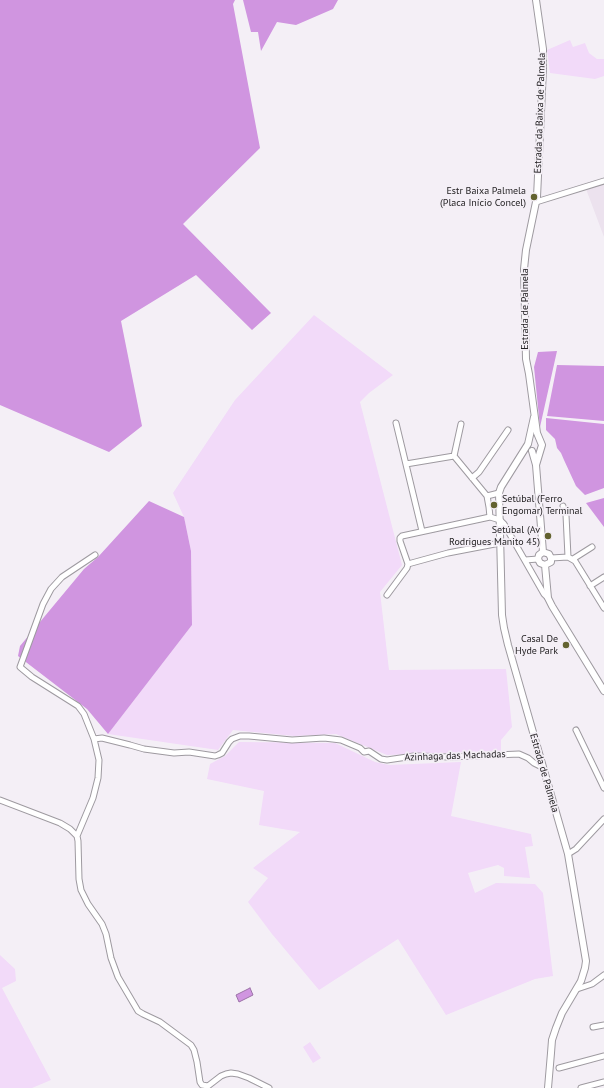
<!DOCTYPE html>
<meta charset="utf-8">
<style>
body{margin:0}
canvas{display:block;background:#f4eff6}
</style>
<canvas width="604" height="1088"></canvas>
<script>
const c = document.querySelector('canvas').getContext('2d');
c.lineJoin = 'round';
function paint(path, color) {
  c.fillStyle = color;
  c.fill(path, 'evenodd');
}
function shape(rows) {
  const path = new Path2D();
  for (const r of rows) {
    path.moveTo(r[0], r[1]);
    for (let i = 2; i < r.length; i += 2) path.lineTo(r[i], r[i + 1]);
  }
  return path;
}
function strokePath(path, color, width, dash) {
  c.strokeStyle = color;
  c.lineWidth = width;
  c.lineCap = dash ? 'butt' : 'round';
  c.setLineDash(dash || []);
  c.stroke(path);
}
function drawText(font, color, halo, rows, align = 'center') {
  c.font = font + ' "PT Sans",sans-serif';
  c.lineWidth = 3.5;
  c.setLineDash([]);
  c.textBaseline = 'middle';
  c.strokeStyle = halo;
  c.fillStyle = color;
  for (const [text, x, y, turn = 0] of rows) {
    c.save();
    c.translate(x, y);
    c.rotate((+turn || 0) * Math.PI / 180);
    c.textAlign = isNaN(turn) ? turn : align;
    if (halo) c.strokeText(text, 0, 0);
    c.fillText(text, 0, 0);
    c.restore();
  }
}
const built = shape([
 [604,184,604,237,586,189]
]);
const green = shape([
 [570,40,573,47,585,43,589,53,597,59,604,59,604,76,595,79,550,73,547,50],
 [314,315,393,375,369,393,360,402,402,565,380,592,389,670,506,669,512,727,501,740,501,751,387,755,336,734,294,736,233,730,218,750,108,734,192,625,191,551,184,517,173,493,235,400],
 [239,742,335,743,375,762,389,765,461,762,451,816,531,834,533,846,525,847,530,878,504,876,504,868,498,865,468,873,475,893,496,883,535,884,543,893,553,976,535,979,446,1015,398,939,319,990,272,934,248,902,268,878,253,868,300,832,259,825,264,791,207,779,210,764,225,756],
 [0,955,15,969,16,981,2,988,51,1080,32,1088,0,1088],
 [310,1042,321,1058,313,1063,303,1047]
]);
const forest = shape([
 [0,0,235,0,233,4,260,148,183,224,271,313,252,330,196,275,121,321,142,426,109,452,0,405],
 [243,0,338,0,333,9,296,25,277,22,261,51,258,32,251,32],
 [557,351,540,427,534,367,538,352],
 [557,365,604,366,604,421,547,416],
 [546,418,604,424,604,488,585,495,576,486,564,460,561,453,557,448,555,439,546,430],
 [604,498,604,527,586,503],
 [149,501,184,517,191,551,192,625,108,734,87,709,18,656,20,646,84,569,98,557]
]);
const water = shape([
 [250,988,253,995,239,1002,236,995,250,988]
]);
const minor = shape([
 [536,202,604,181],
 [396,423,422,531],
 [461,424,454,456,487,496],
 [406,464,454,456],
 [472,478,479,472,508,430],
 [499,493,487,496,489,507,490,517,500,520,504,524,544,594,548,598],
 [563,506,566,515,568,557],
 [551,558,568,557,575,561,604,608],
 [573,559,592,547],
 [525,560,538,559],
 [408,564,448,553,500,543],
 [590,586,604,577],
 [387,595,407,568,408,564,400,541,400,538,402,536,490,517],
 [576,730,604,788],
 [94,739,102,738,130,745,144,749,174,753,189,752,215,756,218,755,222,753,229,742,232,739,240,736,249,736,292,740,324,738,341,740,360,748,364,752,369,751,381,759,387,760,414,756,450,757,519,754,528,758,534,763,542,767],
 [0,800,60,823,70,829,77,836],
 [77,836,78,841,79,879,81,890,88,904,102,924,106,934,111,958,118,977,138,1011,143,1014,160,1022,191,1045,194,1050,197,1062,200,1082,202,1085,208,1086,221,1076,226,1074,231,1073,238,1074,249,1078,269,1088],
 [77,836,93,798,98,778,99,760,94,739,84,714,78,706,32,677,20,667,43,604,51,589,62,577,95,555],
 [568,854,576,849,604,819],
 [577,989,592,984,604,975],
 [593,1027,604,1025],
 [559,1068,604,1056],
 [581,1088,604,1082]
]);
const tertiary = shape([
 [536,0,543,49,543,69,537,197,526,250,524,269,526,359,529,374,537,433,542,445,536,465],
 [534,417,528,444,501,487,499,493,502,615,504,628,508,645,568,854,586,961,585,968,581,981,562,1013,556,1028,552,1040,551,1053,548,1088],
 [532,451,536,465,543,552],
 [543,552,549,554,551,558,551,562,545,565],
 [543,552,539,555,538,559,540,563,545,565],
 [545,565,548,598,552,606,604,691]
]);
const markers = [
 [534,197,4,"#636330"],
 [494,505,4,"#636330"],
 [548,536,4,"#636330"],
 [566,645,4,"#636330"]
];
const streetNames = [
 ["Estrada da Baixa de Palmela",540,113,-88],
 ["Estrada de Palmela",525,309,-90],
 ["Azinhaga das Machadas",455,756,-2],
 ["Estrada de Palmela",544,773,74]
];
const poiNames = [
 ["Estr Baixa Palmela",526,191],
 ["(Placa Início Concel)",526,203],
 ["Setúbal (Ferro",502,499,"left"],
 ["Engomar) Terminal",502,511,"left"],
 ["Setúbal (Av",540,530],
 ["Rodrigues Manito 45)",540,542],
 ["Casal De",558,639],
 ["Hyde Park",558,651]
];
paint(built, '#ece2ee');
paint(green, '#f2daf9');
paint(forest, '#d095e0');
paint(water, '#d095e0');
strokePath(water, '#9c72a8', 1);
strokePath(minor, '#9e9aa0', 7);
strokePath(tertiary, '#9e9aa0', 8);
strokePath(minor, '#fff', 5);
strokePath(tertiary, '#fff', 6);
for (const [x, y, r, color] of markers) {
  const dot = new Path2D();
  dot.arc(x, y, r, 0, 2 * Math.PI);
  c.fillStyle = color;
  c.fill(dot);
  strokePath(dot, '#f4eff6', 1.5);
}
drawText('10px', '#242224', '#f4eff6', streetNames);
drawText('10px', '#242224', '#f4eff6', poiNames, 'right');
</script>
